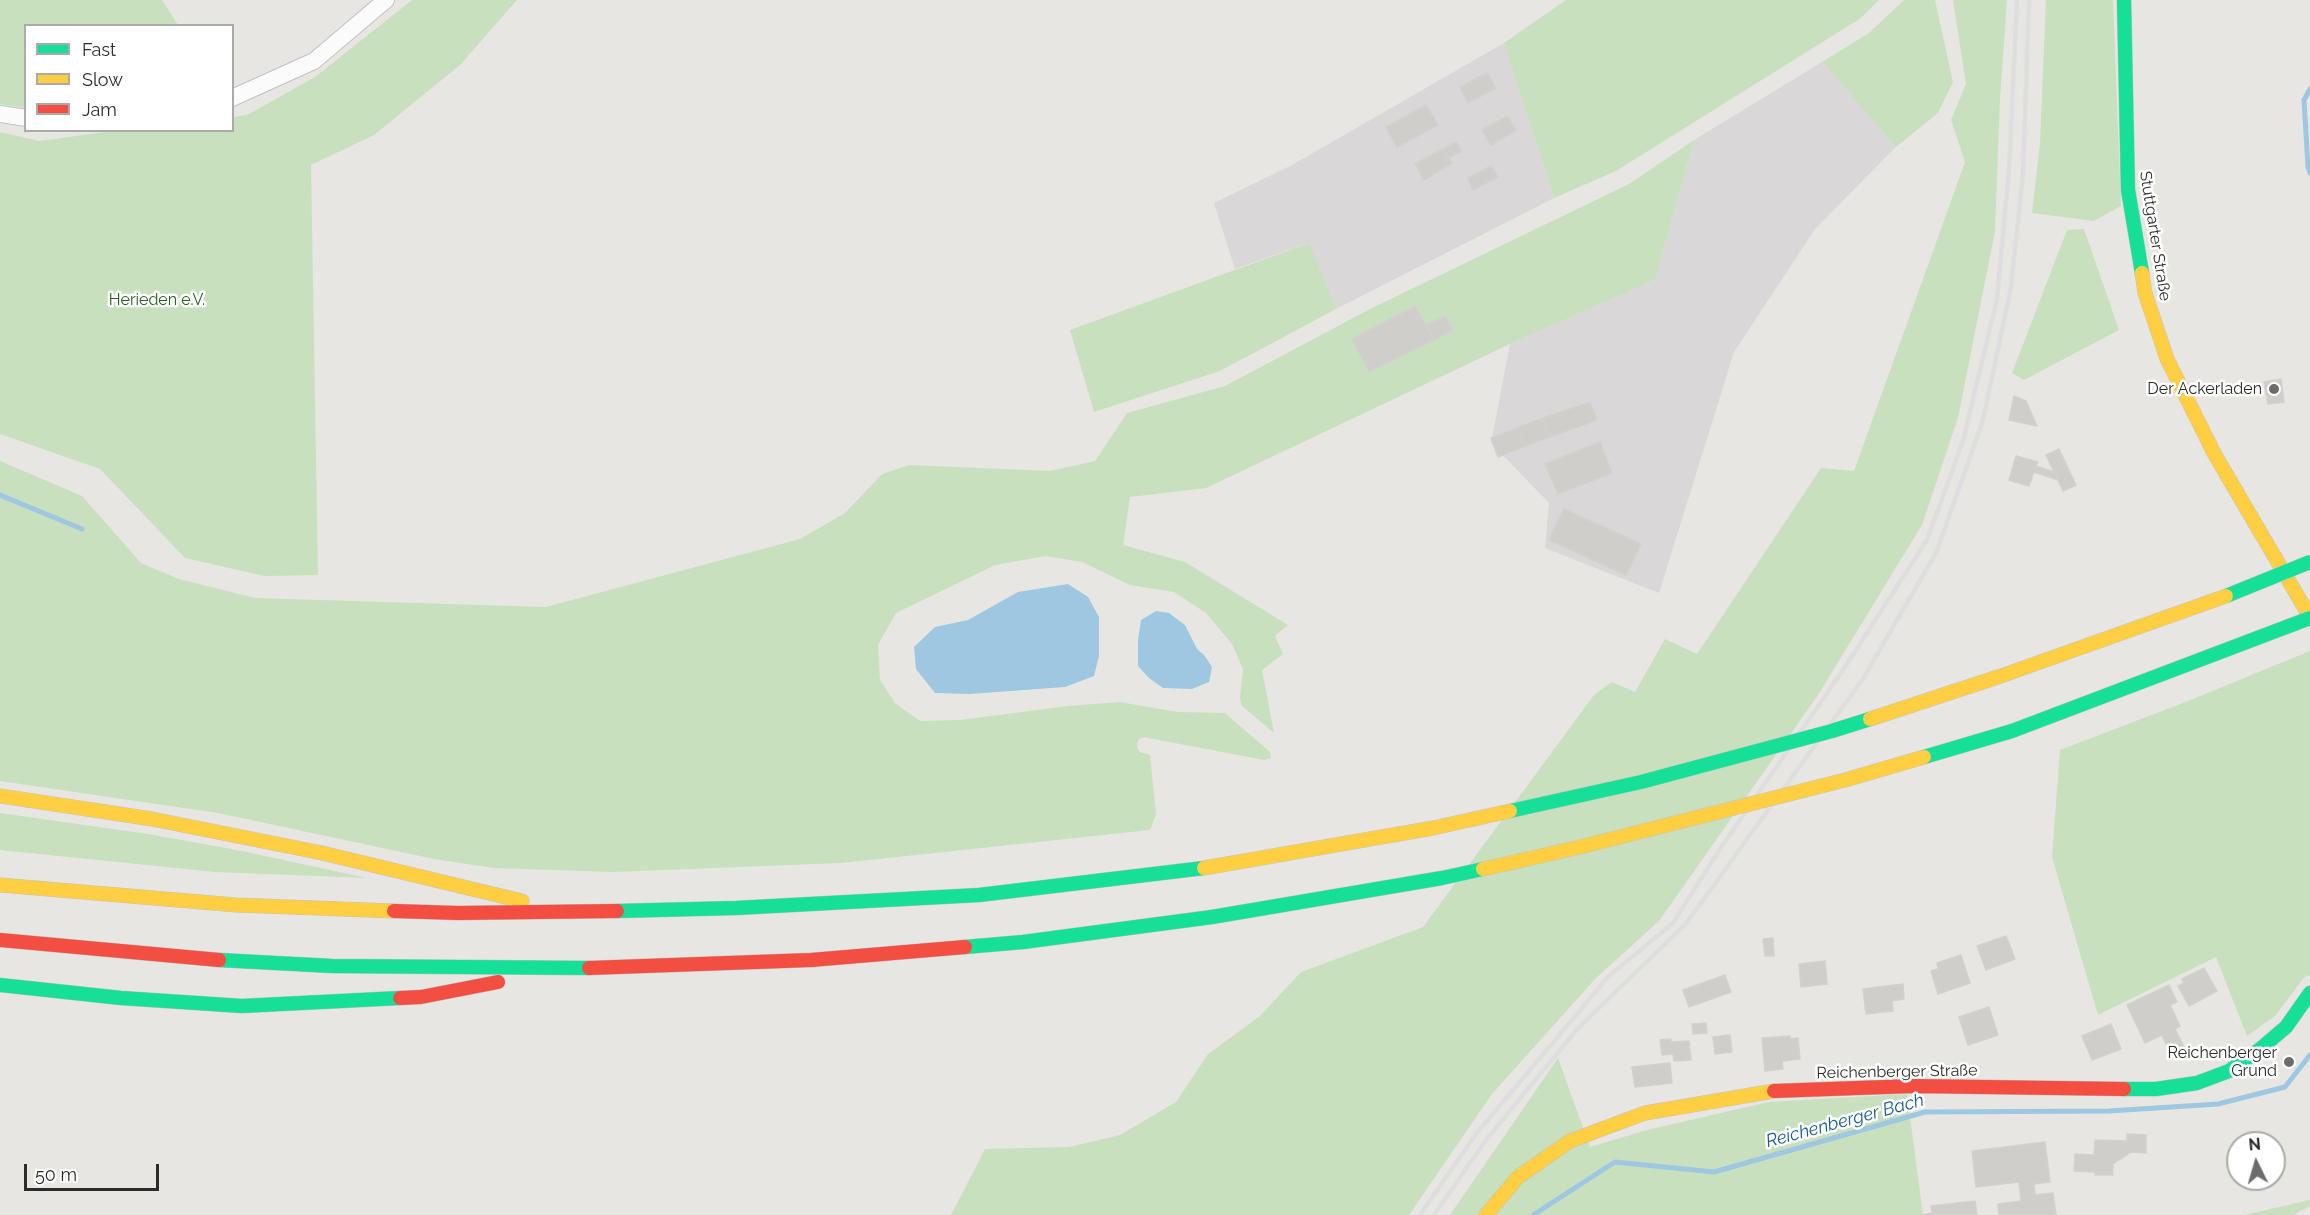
<!DOCTYPE html>
<meta charset="utf-8">
<style>
body{margin:0}
#map{position:relative;width:2310px;height:1215px;overflow:hidden;background:#e8e6e2;font-family:Raleway,sans-serif}
canvas{display:block}
.legend{position:absolute;left:24px;top:24px;width:210px;height:108px;box-sizing:border-box;background:#fff;border:2px solid #aaa;margin:0;padding:8px 10px;list-style:none;font-size:18px;color:#2b2b2b}
.legend li{display:flex;align-items:center;gap:12px;height:30px}
.legend b{width:30px;border:2px solid #aaa}
.north{position:absolute;left:2226px;top:1131px;width:60px;height:60px;box-sizing:border-box;background:#fff;border:2px solid #aaa;border-radius:50%;rotate:355deg;font-size:16px;font-weight:700;line-height:24px;text-align:center;color:#2b2b2b}
.north::after{content:'';display:block;margin:auto;width:21px;height:27px;background:#6d6c6b;clip-path:polygon(50% 0,100% 100%,50% 72%,0 100%)}
.scale{position:absolute;left:24px;top:1164px;width:135px;height:27px;box-sizing:border-box;border:3px solid #2b2b2b;border-top:0;padding-left:8px;font-size:18px;line-height:21px;white-space:nowrap;color:#2b2b2b;-webkit-text-stroke:4px #fff;paint-order:stroke}
</style>
<div id="map">
<canvas width="2310" height="1215"></canvas>
<ul class="legend">
<li><b style="height:8px;background:#16e098"></b>Fast</li>
<li><b style="height:8px;background:#ffcf43"></b>Slow</li>
<li><b style="height:8px;background:#f24e42"></b>Jam</li>
</ul>
<div class="north">N</div>
<div class="scale">50 m</div>
</div>
<script>
const c = document.querySelector('canvas').getContext('2d');
c.lineJoin = 'round';
function paint(path, color) {
  c.fillStyle = color;
  c.fill(path, 'evenodd');
}
function shape(rows) {
  const path = new Path2D();
  for (const r of rows) {
    path.moveTo(r[0], r[1]);
    for (let i = 2; i < r.length; i += 2) path.lineTo(r[i], r[i + 1]);
  }
  return path;
}
function strokePath(path, color, width, dash) {
  c.strokeStyle = color;
  c.lineWidth = width;
  c.lineCap = dash ? 'butt' : 'round';
  c.setLineDash(dash || []);
  c.stroke(path);
}
function drawText(font, color, halo, rows, align = 'center') {
  c.font = font + ' Raleway,sans-serif';
  c.lineWidth = 5;
  c.setLineDash([]);
  c.textBaseline = 'middle';
  c.strokeStyle = halo;
  c.fillStyle = color;
  for (const [text, x, y, turn = 0] of rows) {
    c.save();
    c.translate(x, y);
    c.rotate((+turn || 0) * Math.PI / 180);
    c.textAlign = isNaN(turn) ? turn : align;
    if (halo) c.strokeText(text, 0, 0);
    c.fillText(text, 0, 0);
    c.restore();
  }
}
const industrial = shape([
 [1504,43,1554,198,1336,309,1308,243,1235,269,1214,203,1292,165],
 [1822,62,1896,147,1815,229,1734,352,1659,593,1545,548,1549,503,1491,443,1510,344,1655,280,1694,140]
]);
const green = shape([
 [0,0,162,0,178,25,26,26,25,108,0,104],
 [412,0,517,0,460,65,374,135,311,165,318,575,264,576,185,558,100,469,0,434,0,132,39,141,121,130,232,130,233,117,247,115,315,77],
 [1566,0,1879,0,1861,18,1616,171,1554,198,1504,43],
 [1904,0,1935,0,1953,82,1938,113,1896,147,1822,62,1869,33],
 [1953,0,2007,0,2000,98,1995,231,1958,418,1922,525,1818,695,1659,921,1596,978,1492,1094,1409,1215,951,1215,985,1149,1069,1147,1120,1135,1176,1102,1208,1054,1260,1016,1301,972,1423,927,1594,695,1612,682,1635,692,1665,639,1697,654,1821,468,1854,471,1965,162,1951,120,1966,84],
 [2046,0,2113,0,2121,206,2094,221,2032,213,2040,143],
 [1694,140,1655,280,1510,344,1206,488,1130,497,1123,545,1185,562,1288,625,1275,636,1283,654,1262,670,1274,733,1242,706,1240,698,1243,669,1232,644,1206,613,1174,592,1130,585,1082,562,1046,556,995,565,896,613,878,645,880,680,895,703,920,721,960,720,1068,706,1120,702,1177,712,1225,713,1270,752,1271,758,1264,760,1143,737,1138,740,1137,747,1140,752,1150,755,1156,814,1150,830,841,863,614,872,494,868,434,859,218,813,0,781,0,461,82,496,141,563,179,579,255,598,546,607,800,539,845,513,882,474,909,465,1050,471,1095,461,1127,413,1225,386,1370,309,1629,184],
 [2084,229,2119,330,2024,380,2012,373,2067,230],
 [1309,243,1336,309,1220,371,1094,412,1070,330],
 [2310,651,2310,977,2306,975,2275,1016,2247,1036,2216,957,2098,1015,2052,857,2060,750,2188,701],
 [0,813,148,834,237,850,367,878,215,872,0,850],
 [1558,1058,1590,1147,1647,1130,1769,1102,1907,1094,1923,1215,1450,1215],
 [2310,1200,2310,1206,2293,1215,2244,1215]
]);
const water = shape([
 [1068,584,1088,597,1099,617,1099,656,1094,676,1065,687,970,694,935,693,916,669,914,647,935,627,968,620,1018,592],
 [1156,611,1169,613,1185,625,1197,649,1204,655,1212,667,1209,682,1192,689,1163,688,1149,678,1138,666,1138,640,1141,620]
]);
const stream = shape([
 [2310,89,2304,100,2308,167,2310,173],
 [0,495,82,529],
 [1533,1215,1615,1162,1714,1172,1925,1112,2109,1111,2218,1104,2285,1087,2310,1055]
]);
const building = shape([
 [1487,73,1496,88,1468,103,1460,87,1487,73],
 [1426,105,1438,125,1397,147,1386,127,1426,105],
 [1507,116,1516,130,1491,145,1482,130,1507,116],
 [1456,142,1462,151,1448,158,1443,149,1456,142],
 [1443,149,1452,163,1424,180,1415,164,1443,149],
 [1491,166,1498,177,1473,190,1468,178,1491,166],
 [1415,306,1434,340,1369,372,1352,339,1415,306],
 [1445,316,1453,330,1434,340,1426,325,1445,316],
 [2281,379,2284,402,2268,404,2264,382,2281,379],
 [2014,396,2026,401,2037,426,2009,420,2014,396],
 [1590,402,1597,420,1550,437,1543,418,1590,402],
 [1543,418,1550,437,1525,446,1517,428,1543,418],
 [1517,428,1525,446,1498,457,1491,438,1517,428],
 [1600,442,1612,473,1558,494,1545,464,1600,442],
 [2059,449,2076,485,2063,491,2046,455,2059,449],
 [2016,456,2038,462,2036,466,2054,472,2058,480,2034,472,2029,486,2009,480,2016,456],
 [1564,509,1641,544,1626,575,1549,540,1564,509],
 [2006,936,2015,959,1986,970,1977,946,2006,936],
 [1773,938,1774,956,1765,956,1763,939,1773,938],
 [1961,955,1970,983,1938,994,1931,971,1938,969,1937,963,1961,955],
 [1825,961,1827,984,1801,987,1799,964,1825,961],
 [2204,968,2217,991,2189,1006,2178,986,2184,983,2182,979,2204,968],
 [1725,975,1731,992,1689,1007,1683,990,1725,975],
 [1903,984,1904,999,1892,1001,1893,1011,1866,1014,1863,989,1903,984],
 [2169,985,2177,1002,2170,1005,2180,1026,2175,1029,2185,1049,2171,1055,2162,1035,2145,1043,2127,1005,2169,985],
 [1989,1007,1998,1035,1968,1045,1959,1017,1989,1007],
 [1706,1023,1707,1033,1693,1034,1692,1024,1706,1023],
 [2111,1024,2121,1049,2092,1060,2082,1036,2111,1024],
 [1730,1035,1732,1052,1715,1054,1713,1037,1730,1035],
 [1790,1036,1790,1039,1798,1038,1800,1059,1782,1061,1783,1069,1765,1071,1762,1038,1790,1036],
 [1671,1039,1671,1042,1689,1041,1691,1060,1674,1061,1673,1054,1662,1055,1660,1040,1671,1039],
 [1670,1063,1672,1083,1635,1087,1632,1067,1670,1063],
 [2127,1134,2146,1135,2146,1153,2131,1152,2113,1164,2113,1175,2095,1175,2095,1172,2074,1171,2075,1154,2094,1155,2095,1140,2127,1141,2127,1134],
 [2045,1142,2050,1182,2034,1184,2035,1195,2053,1193,2056,1215,1999,1215,1998,1204,2021,1201,2019,1182,1976,1187,1972,1151,2045,1142],
 [1975,1201,1977,1215,1919,1215,1932,1213,1931,1206,1975,1201]
]);
const street = shape([
 [232,98,314,61,386,0],
 [0,114,26,118]
]);
const fast = shape([
 [2124,0,2128,190,2142,273],
 [617,911,736,908,979,895,1204,868],
 [965,947,1023,942,1212,917],
 [219,960,332,966,589,968],
 [0,985,121,998,242,1006,400,998],
 [2124,1089,2156,1089,2197,1083,2229,1071,2259,1050,2286,1027,2310,993]
]);
const slow = shape([
 [2142,273,2145,293,2167,359,2215,455,2310,617],
 [0,796,152,819,322,853,522,901],
 [0,885,236,905,394,911],
 [1486,1215,1518,1177,1570,1141,1645,1113,1774,1091]
]);
const jam = shape([
 [394,911,458,913,617,911],
 [0,940,219,960],
 [589,968,811,960,965,947],
 [400,998,421,997,498,982],
 [1774,1091,1913,1086,2124,1089]
]);
const rail = shape([
 [1420,1215,1476,1134,1608,977,1673,923,1718,852,1845,667,1927,540,1963,441,1997,299,2009,170,2017,0],
 [1434,1215,1486,1140,1579,1027,1685,925,1863,679,1937,551,1983,420,2011,287,2023,174,2029,0]
]);
const fastBridge = shape([
 [2226,596,2310,562],
 [1924,757,2012,731,2310,618],
 [1510,811,1641,782,1832,731,1870,719],
 [1212,917,1442,878,1483,869]
]);
const slowBridge = shape([
 [1870,719,1998,677,2226,596],
 [1204,868,1433,828,1510,811],
 [1483,869,1580,847,1845,780,1924,757]
]);
const markers = [
 [2274,389,6,"#6d6c6b"],
 [2289,1062,6,"#6d6c6b"]
];
const streetNames = [
 ["Stuttgarter Straße",2155,236,81],
 ["Reichenberger Straße",1897,1072,-1]
];
const parkNames = [
 ["Herieden e.V.",157,300]
];
const poiNames = [
 ["Der Ackerladen",2262,389],
 ["Reichenberger",2277,1053],
 ["Grund",2277,1071]
];
const waterNames = [
 ["Reichenberger Bach",1845,1121,-15]
];
paint(industrial, '#d9d7d8');
paint(green, '#c8e0be');
paint(water, '#9ec8e1');
strokePath(stream, '#9ec8e1', 5);
paint(building, '#d0cecb');
strokePath(building, '#d3d1ce', 1.5);
strokePath(street, '#c2c2c1', 18);
strokePath(fast, '#c2c2c1', 15);
strokePath(slow, '#c2c2c1', 15);
strokePath(jam, '#c2c2c1', 15);
strokePath(street, '#fcfbfb', 16);
strokePath(fast, '#16e098', 14);
strokePath(slow, '#ffcf43', 14);
strokePath(jam, '#f24e42', 14);
strokePath(rail, '#dededf', 4.5);
strokePath(fastBridge, '#c5c4c2', 15, []);
strokePath(slowBridge, '#c5c4c2', 15, []);
strokePath(fastBridge, '#16e098', 14);
strokePath(slowBridge, '#ffcf43', 14);
for (const [x, y, r, color] of markers) {
  const dot = new Path2D();
  dot.arc(x, y, r, 0, 2 * Math.PI);
  c.fillStyle = color;
  c.fill(dot);
  strokePath(dot, '#fff', 2);
}
drawText('16px', '#2b2b2b', '#fff', streetNames);
drawText('16px', '#286023', '#fff', parkNames);
drawText('16px', '#2b2b2b', '#fff', poiNames, 'right');
drawText('italic 18px', '#1d598d', '#fff', waterNames);
</script>
